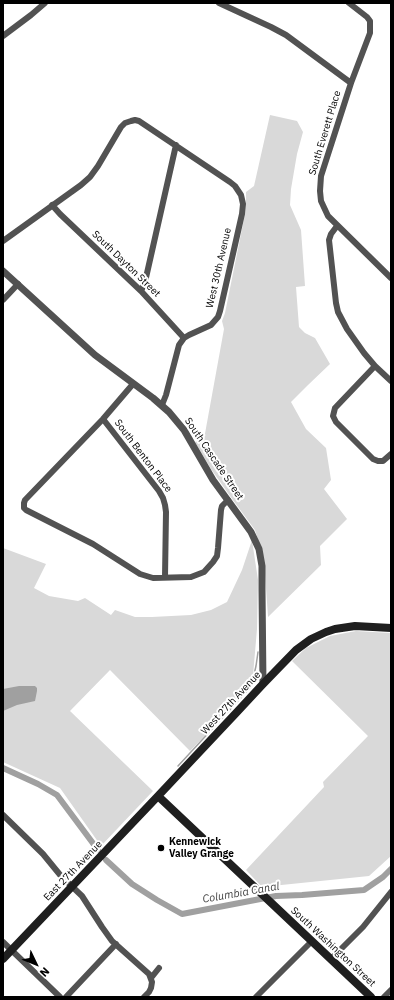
<!DOCTYPE html>
<style>
body{margin:0}
#map{position:relative;width:394px;height:1000px;overflow:hidden;background:#fff;font-family:"IBM Plex Sans",sans-serif}
canvas{display:block}
.frame{position:absolute;inset:0;border:4px solid #000;pointer-events:none}
.north{position:absolute;left:16px;top:944px;width:40px;height:40px;-webkit-text-stroke:3px #fff;paint-order:stroke;rotate:133deg;font-size:11px;font-weight:700;line-height:16px;text-align:center;color:#000}
.north::after{content:'';display:block;margin:auto;width:14px;height:18px;background:#000;clip-path:polygon(50% 0,100% 100%,50% 72%,0 100%)}
</style>
<div id="map">
<canvas width="394" height="1000"></canvas>
<div class="frame"></div>
<div class="north">N</div>
</div>
<script>
const c = document.querySelector('canvas').getContext('2d');
c.lineJoin = 'round';
function paint(path, color) {
  c.fillStyle = color;
  c.fill(path, 'evenodd');
}
function shape(rows) {
  const path = new Path2D();
  for (const r of rows) {
    path.moveTo(r[0], r[1]);
    for (let i = 2; i < r.length; i += 2) path.lineTo(r[i], r[i + 1]);
  }
  return path;
}
function strokePath(path, color, width, dash) {
  c.strokeStyle = color;
  c.lineWidth = width;
  c.lineCap = dash ? 'butt' : 'round';
  c.setLineDash(dash || []);
  c.stroke(path);
}
function drawText(font, color, halo, rows, align = 'center') {
  c.font = font + ' "IBM Plex Sans",sans-serif';
  c.lineWidth = 4;
  c.setLineDash([]);
  c.textBaseline = 'middle';
  c.strokeStyle = halo;
  c.fillStyle = color;
  for (const [text, x, y, turn = 0] of rows) {
    c.save();
    c.translate(x, y);
    c.rotate((+turn || 0) * Math.PI / 180);
    c.textAlign = isNaN(turn) ? turn : align;
    if (halo) c.strokeText(text, 0, 0);
    c.fillText(text, 0, 0);
    c.restore();
  }
}
const green = shape([
 [270,115,297,121,303,132,297,154,291,189,290,205,301,230,305,286,296,287,299,327,305,333,315,338,330,364,308,385,291,402,306,429,326,448,331,480,324,489,347,519,320,546,321,565,268,617,264,559,255,530,230,496,211,469,195,442,204,439,224,329,222,321,225,313,245,214,246,203,246,192,254,186],
 [252,540,258,580,257,629,252,687,190,751,110,670,70,711,153,791,101,846,60,788,3,762,3,548,46,564,34,588,49,596,78,601,85,598,111,615,115,610,135,617,152,617,191,615,211,610,227,602,242,570],
 [356,631,391,633,391,856,369,876,262,887,246,870,324,787,323,782,368,736,292,661,306,648,330,636]
]);
const water = shape([
 [19,686,35,686,37,688,37,691,35,701,17,705,3,711,3,689]
]);
const stream = shape([
 [178,766,249,689,253,679,256,666,258,652]
]);
const canal = shape([
 [3,768,38,784,57,795,98,850],
 [106,860,132,884,157,900,182,914,276,896,302,895,364,890,383,877,391,869]
]);
const minor = shape([
 [219,3,271,27,286,35,351,83],
 [349,3,367,17,370,21,370,33,351,83,321,176,320,191,321,201,328,216,391,278],
 [3,36,31,15,45,3],
 [52,205,60,214,141,291,184,338],
 [337,226,331,234,329,240,336,303,338,312,347,329,364,353,375,366,391,381],
 [3,241,81,185,90,177,98,166,121,127,125,123,131,121,135,120,139,121,230,182,235,186,241,195,243,204,242,214,220,311,218,317,211,325,189,335,184,338,179,345,166,395,162,405],
 [141,291,145,282,176,145],
 [3,300,18,284],
 [375,366,335,408,333,416,336,422,373,459,378,461,383,461,391,454],
 [133,384,103,419,25,500,24,503,24,508,26,510,93,544,140,574,153,578,191,577,204,572,213,562,217,556,218,548,221,510,222,506,228,500],
 [103,419,159,491,163,498,165,505,166,512,165,577],
 [3,815,43,854,61,876,82,896,102,927,112,941,149,974,152,982,151,988,149,992,144,997],
 [3,942,60,997],
 [331,959,363,927,391,892],
 [151,978,159,968],
 [66,997,116,944],
 [256,997,312,941],
 [384,997,391,990]
]);
const tertiary = shape([
 [3,271,95,355,153,398,169,412,184,430,213,480,251,532,259,549,262,566,262,590,263,684]
]);
const secondary = shape([
 [158,796,371,997],
 [3,959,158,796,237,712,263,684,296,650,311,639,326,632,335,629,355,626,391,628]
]);
const markers = [
 [161,848,4,"#000"]
];
const streetNames = [
 ["South Everett Place",325,133,-73],
 ["South Dayton Street",126,264,44],
 ["West 30th Avenue",219,268,-77],
 ["South Benton Place",143,456,53],
 ["South Cascade Street",214,459,56],
 ["West 27th Avenue",231,703,-47],
 ["East 27th Avenue",73,871,-46],
 ["South Washington Street",333,947,43]
];
const poiNames = [
 ["Kennewick",169,842],
 ["Valley Grange",169,854]
];
const waterNames = [
 ["Columbia Canal",241,893,-10]
];
paint(green, '#d9d9d9');
paint(water, '#a0a0a0');
strokePath(stream, '#a0a0a0', 1.5);
strokePath(canal, '#a0a0a0', 6);
strokePath(minor, '#525252', 6);
strokePath(tertiary, '#525252', 7);
strokePath(secondary, '#1f1f1f', 8);
for (const [x, y, r, color] of markers) {
  const dot = new Path2D();
  dot.arc(x, y, r, 0, 2 * Math.PI);
  c.fillStyle = color;
  c.fill(dot);
  strokePath(dot, '#fff', 1.5);
}
drawText('10px', '#000', '#fff', streetNames);
drawText('bold 10px', '#000', '#fff', poiNames, 'left');
drawText('italic 11px', '#414141', '#fff', waterNames);
</script>
